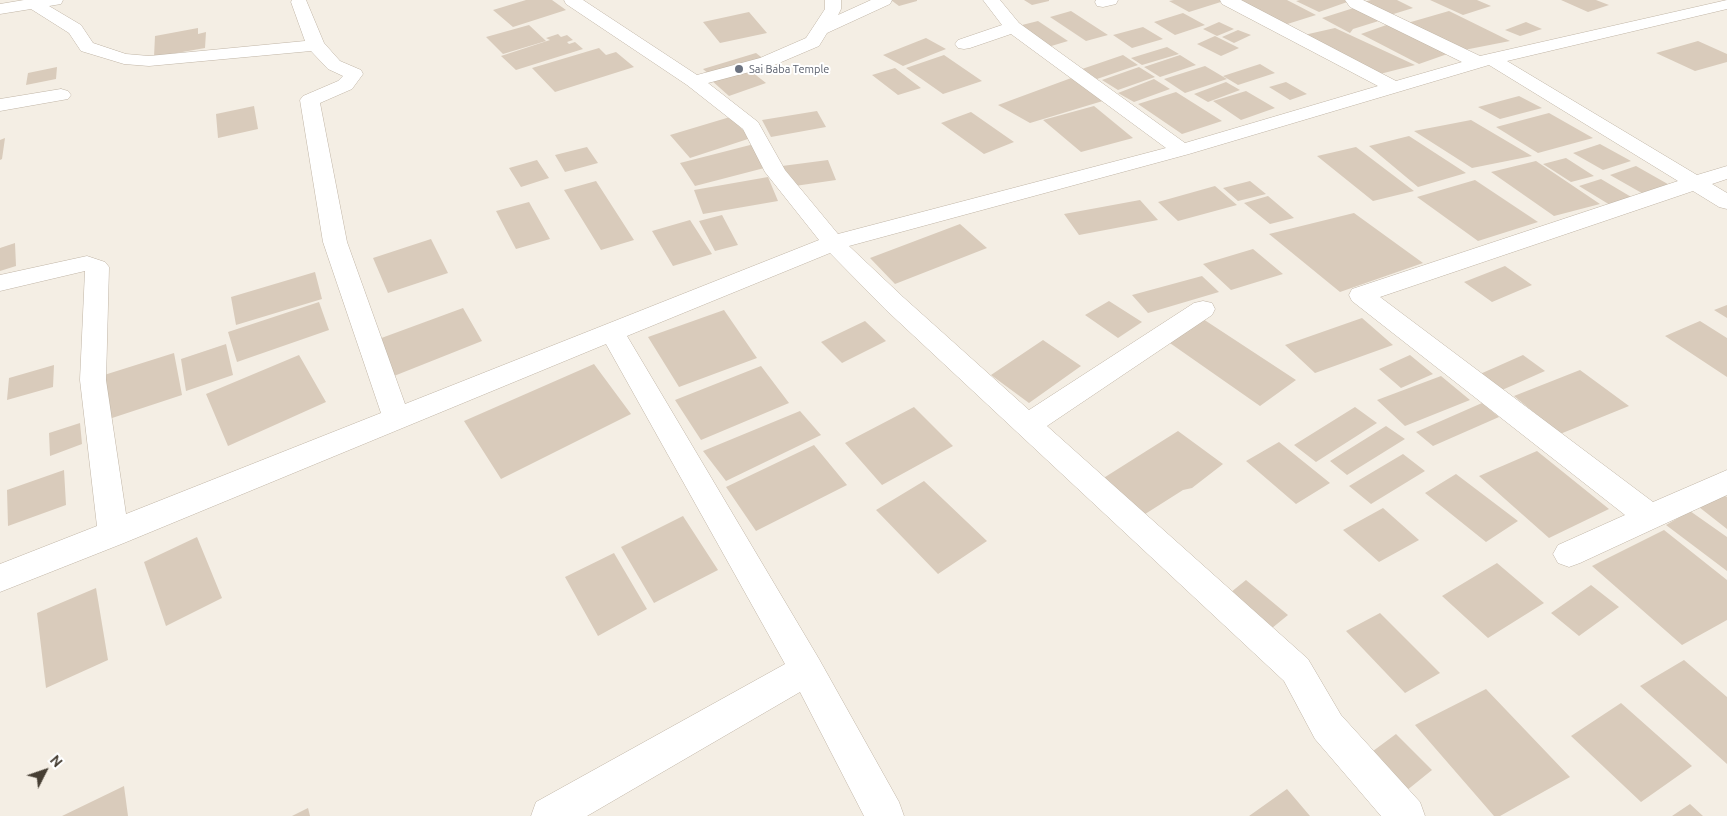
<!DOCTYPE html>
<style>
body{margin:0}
#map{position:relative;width:1727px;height:816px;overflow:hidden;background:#f4eee4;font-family:Ubuntu,sans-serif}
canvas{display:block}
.north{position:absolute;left:20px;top:746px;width:50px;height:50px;-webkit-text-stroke:4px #fff;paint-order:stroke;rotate:49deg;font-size:14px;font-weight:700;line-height:20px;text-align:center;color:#463e33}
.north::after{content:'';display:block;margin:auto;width:18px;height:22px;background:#463e33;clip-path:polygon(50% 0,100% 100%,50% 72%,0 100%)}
</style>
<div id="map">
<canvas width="1727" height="816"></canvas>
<div class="north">N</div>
</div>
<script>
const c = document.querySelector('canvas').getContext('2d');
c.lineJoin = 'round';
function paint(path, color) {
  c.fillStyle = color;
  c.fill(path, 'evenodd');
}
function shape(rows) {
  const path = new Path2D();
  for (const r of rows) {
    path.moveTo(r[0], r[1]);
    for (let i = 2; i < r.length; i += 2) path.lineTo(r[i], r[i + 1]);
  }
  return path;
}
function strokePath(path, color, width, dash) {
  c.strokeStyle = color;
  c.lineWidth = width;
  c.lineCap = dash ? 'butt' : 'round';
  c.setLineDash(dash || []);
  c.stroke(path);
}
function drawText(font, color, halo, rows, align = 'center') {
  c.font = font + ' Ubuntu,sans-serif';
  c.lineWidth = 4;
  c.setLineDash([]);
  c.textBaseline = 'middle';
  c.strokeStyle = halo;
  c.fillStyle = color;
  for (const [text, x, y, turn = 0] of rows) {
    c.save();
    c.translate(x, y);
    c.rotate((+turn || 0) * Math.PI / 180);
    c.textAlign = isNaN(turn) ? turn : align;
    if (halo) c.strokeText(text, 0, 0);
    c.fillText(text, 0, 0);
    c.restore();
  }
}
const building = shape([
 [526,0,552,0,566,10,513,27,493,10],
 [891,0,917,0,917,1,899,6],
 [1024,0,1049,0,1049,1,1032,5],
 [1174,0,1221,0,1224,1,1189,12,1169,1],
 [1242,0,1287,0,1316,15,1281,26,1235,2],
 [1300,0,1347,0,1350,1,1319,12,1296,1],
 [1371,0,1397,0,1413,8,1387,16,1359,3],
 [1430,0,1477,0,1491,6,1463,15],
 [1561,0,1596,0,1609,5,1588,12],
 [1360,6,1385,19,1353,29,1350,33,1322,18],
 [1071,11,1108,35,1086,41,1050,17],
 [1449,11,1510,41,1459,51,1404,24],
 [749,12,767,33,720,43,703,22],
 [1183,13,1205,25,1175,35,1154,22],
 [1038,21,1068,41,1048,47,1018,26],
 [1219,22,1234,29,1217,36,1203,29],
 [1526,22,1542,29,1520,36,1505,30],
 [1392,23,1453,52,1419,64,1361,34],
 [529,25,546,41,503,54,486,37],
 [1143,27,1163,39,1132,48,1113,35],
 [198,28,198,34,206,32,205,48,154,57,155,36],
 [1335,28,1415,65,1380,74,1304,35],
 [1238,30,1251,35,1234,43,1222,37],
 [558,34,561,37,567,35,573,40,567,42,569,44,575,42,583,49,516,70,501,56,550,40,546,38],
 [1215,36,1239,48,1221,56,1197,44],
 [926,38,946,49,903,66,883,55],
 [1698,41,1727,54,1727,62,1695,71,1656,53],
 [1167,47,1179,54,1142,65,1131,58],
 [599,48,606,55,616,52,634,67,555,92,532,68],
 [756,53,765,60,711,76,703,69],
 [944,55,982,81,943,94,906,68],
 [1123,55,1138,65,1097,79,1082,69],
 [1180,55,1196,65,1160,77,1144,67],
 [1260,64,1275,73,1238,85,1223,76],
 [1205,66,1227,79,1185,93,1164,79],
 [57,67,56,79,26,85,28,73],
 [1139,67,1155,77,1118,90,1102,80],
 [747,68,766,83,729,96,711,80],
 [895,68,921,88,898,95,872,75],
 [1074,77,1106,100,1030,123,998,105],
 [1154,79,1170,89,1134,102,1118,93],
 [1226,82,1240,90,1208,102,1194,94],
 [1286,82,1307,94,1290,100,1269,87],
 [1246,91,1275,108,1241,120,1213,101],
 [1176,92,1222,121,1182,134,1138,104],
 [1519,96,1542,108,1500,119,1478,107],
 [254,106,258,129,218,138,216,114],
 [1094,106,1133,138,1081,152,1043,120],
 [817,111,826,127,771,137,762,120],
 [971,112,1014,142,984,154,941,123],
 [1549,113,1593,138,1538,153,1496,127],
 [730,117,751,138,690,158,670,135],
 [1471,120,1532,156,1472,168,1414,131],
 [1409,136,1466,173,1418,187,1369,146],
 [5,138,2,159,0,160,0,140],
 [754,144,772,166,695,186,680,163],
 [1600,144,1631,161,1603,170,1573,153],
 [587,147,598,163,565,172,555,155],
 [1356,147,1414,191,1373,201,1317,156],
 [1566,158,1594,176,1571,182,1543,164],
 [537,160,549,178,521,187,509,168],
 [828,160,836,180,788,187,782,166],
 [1536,161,1600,204,1554,216,1491,172],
 [1636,166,1673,187,1647,196,1610,175],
 [768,177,778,201,703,214,694,190],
 [1601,179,1638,201,1615,208,1579,186],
 [1475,180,1538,222,1478,241,1417,197],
 [596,181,634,240,601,250,564,190],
 [1250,181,1266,194,1238,201,1223,188],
 [1215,186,1237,205,1178,221,1158,202],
 [1268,196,1294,218,1270,224,1244,203],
 [1140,200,1158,220,1079,235,1064,214],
 [529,202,550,239,516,249,496,211],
 [1354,213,1423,263,1340,292,1269,234],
 [722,215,738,245,715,251,699,221],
 [690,220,712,254,673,266,652,231],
 [960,224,987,248,895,284,870,258],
 [431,239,448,273,388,293,373,258],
 [15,243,16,266,0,271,0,248],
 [1253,249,1283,274,1231,290,1203,264],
 [1505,266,1532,285,1492,302,1464,282],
 [315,272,322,299,236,325,231,297],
 [1202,276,1219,292,1148,313,1132,295],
 [1109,301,1142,322,1118,338,1085,315],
 [319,302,329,330,237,362,228,332],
 [1727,305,1727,318,1714,310],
 [463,308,482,341,394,376,376,340],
 [724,310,757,358,679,387,648,337],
 [1362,318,1393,345,1315,373,1285,345],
 [1203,319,1296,380,1260,406,1167,341],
 [865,321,886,341,842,363,821,342],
 [1700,321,1727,338,1727,377,1665,336],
 [1043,340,1081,366,1029,403,991,375],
 [226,344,233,375,186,391,181,359],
 [174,353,182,395,106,420,101,376],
 [299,355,326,402,228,446,206,394],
 [1410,355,1433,374,1401,388,1379,369],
 [1523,355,1545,371,1493,394,1471,378],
 [594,364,631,414,501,479,464,421],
 [54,365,53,387,7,400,9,378],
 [761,366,789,403,701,440,675,400],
 [1580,370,1629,406,1560,434,1514,396],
 [1441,376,1470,400,1405,426,1377,400],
 [1482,403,1499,417,1433,446,1416,432],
 [914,407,953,446,882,485,845,443],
 [1355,407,1377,423,1316,462,1294,445],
 [800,411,821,435,726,481,703,451],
 [80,423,82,444,50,456,49,433],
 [1386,426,1405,439,1347,475,1330,461],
 [1178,431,1223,464,1192,488,1183,490,1142,516,1102,479],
 [1279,442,1330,483,1296,504,1246,461],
 [814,445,847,485,756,531,726,487],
 [1537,451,1609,509,1549,538,1479,476],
 [1403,454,1425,471,1371,504,1349,486],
 [64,470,66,505,8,526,7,490],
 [1456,474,1518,521,1486,542,1425,493],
 [924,481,987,541,938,574,876,510],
 [1725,496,1727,497,1727,529,1699,507],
 [1383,508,1419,540,1379,562,1343,530],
 [1690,511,1727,537,1727,571,1666,525],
 [683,516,718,570,654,603,621,547],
 [1664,530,1727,580,1727,620,1682,645,1592,566],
 [197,537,222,598,166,626,144,562],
 [614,553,647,609,598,636,565,577],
 [1497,563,1544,603,1488,638,1442,596],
 [1246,580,1288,615,1266,633,1225,597],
 [1591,585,1619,607,1579,636,1551,613],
 [96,588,108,660,46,688,37,613],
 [1380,613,1440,673,1405,693,1346,631],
 [1684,660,1727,697,1727,764,1640,686],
 [1486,689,1570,777,1500,816,1494,816,1415,725],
 [1621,703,1692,766,1641,802,1571,736],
 [1396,734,1432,770,1406,791,1369,754],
 [124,786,128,816,62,816],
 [1287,789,1310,816,1249,816],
 [1690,804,1703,816,1672,816],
 [308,808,310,816,292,816]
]);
const minor = shape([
 [24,0,63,0,61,4,49,6,81,25,93,43,126,54,149,56,305,41,291,2,292,0,306,0,324,43,340,61,361,70,363,74,352,89,320,103,347,242,405,404,819,240,765,172,743,129,687,85,566,4,564,0,583,0,697,75,760,58,806,38,825,9,825,0,841,0,841,9,838,15,871,0,892,0,890,4,827,33,819,46,772,66,708,83,758,122,785,170,838,234,1166,148,1011,34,970,48,964,49,958,48,955,44,958,40,1002,25,983,0,1000,0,1019,23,1185,143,1378,86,1222,4,1220,0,1241,0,1396,81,1462,62,1350,7,1345,0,1363,0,1480,56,1727,0,1727,9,1507,61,1697,175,1727,166,1727,179,1712,184,1727,193,1727,209,1719,207,1693,191,1380,297,1653,502,1727,470,1727,495,1580,563,1569,567,1558,563,1553,554,1558,545,1625,515,1352,301,1349,295,1352,289,1678,181,1489,65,1189,154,849,246,903,297,1029,410,1194,303,1203,301,1212,303,1215,309,1212,315,1047,426,1308,659,1341,715,1420,802,1425,816,1381,816,1315,739,1284,681,885,309,830,253,627,336,819,659,899,802,904,816,864,816,800,692,587,816,531,816,536,802,785,664,606,344,124,543,0,592,0,564,97,526,80,380,85,271,0,291,0,275,87,256,105,262,109,267,106,380,126,514,381,413,323,242,300,100,303,96,338,81,343,76,328,69,311,51,149,66,124,64,81,51,69,33,31,9,0,14,0,4,24,0],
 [1096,0,1118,0,1116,4,1103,7,1097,6,1095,2,1096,0],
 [61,89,68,91,71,95,68,99,0,111,0,99,61,89]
]);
const markers = [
 [739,69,5,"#6b7280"]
];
const farWorshipnames = [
 ["Sai Baba Temple",749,69]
];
paint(building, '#d9cbbb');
strokePath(minor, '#c0b5a6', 1);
paint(minor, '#fff');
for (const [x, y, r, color] of markers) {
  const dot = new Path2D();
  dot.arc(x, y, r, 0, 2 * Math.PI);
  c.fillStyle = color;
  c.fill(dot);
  strokePath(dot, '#fff', 2);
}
drawText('11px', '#5b616d', '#fff', farWorshipnames, 'left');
</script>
